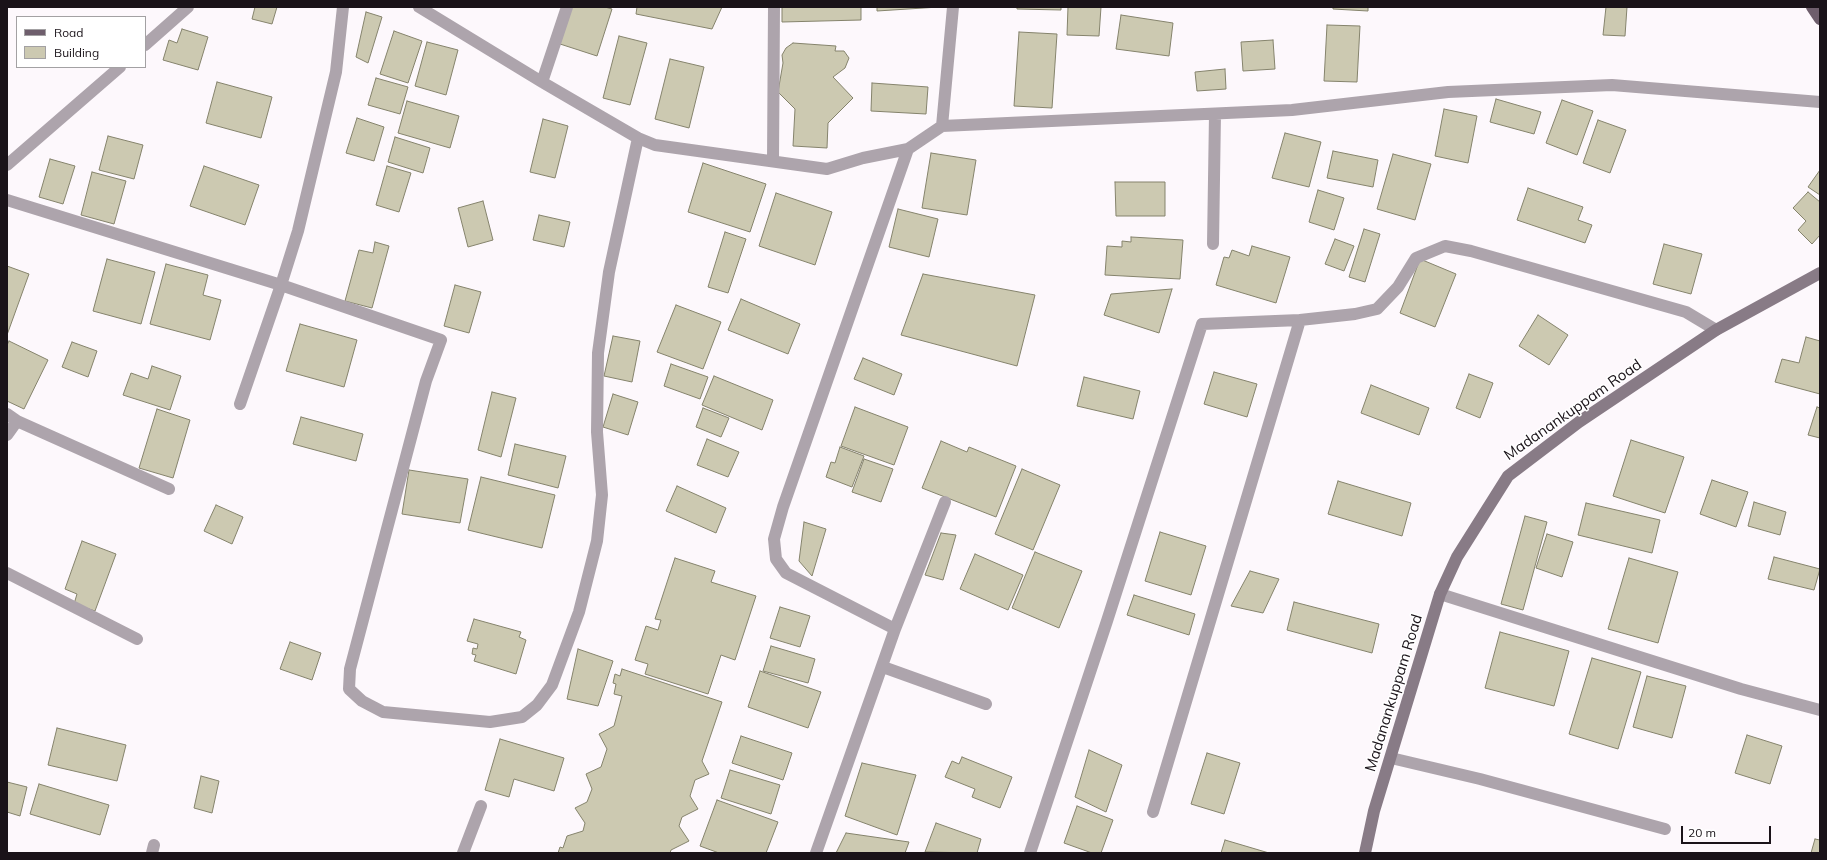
<!DOCTYPE html>
<style>
body{margin:0}
#map{position:relative;width:1827px;height:860px;overflow:hidden;background:#fdf8fc;font-family:Mulish,sans-serif}
canvas{display:block}
.frame{position:absolute;inset:0;border:8px solid #1a1319;pointer-events:none}
.legend{position:absolute;left:16px;top:16px;width:130px;height:52px;box-sizing:border-box;background:#fff;border:1px solid #a3a1a3;margin:0;padding:5px 7px;list-style:none;font-size:12px;color:#1a1319}
.legend li{display:flex;align-items:center;gap:8px;height:20px}
.legend b{width:20px;border:1px solid #a3a1a3}
.scale{position:absolute;left:1681px;top:826px;width:90px;height:18px;box-sizing:border-box;border:2px solid #1a1319;border-top:0;padding-left:5px;font-size:12px;line-height:14px;white-space:nowrap;color:#1a1319;-webkit-text-stroke:3px #fff;paint-order:stroke}
</style>
<div id="map">
<canvas width="1827" height="860"></canvas>
<div class="frame"></div>
<ul class="legend">
<li><b style="height:5px;background:#6e5e6c"></b>Road</li>
<li><b style="height:11px;background:#ccc9b1"></b>Building</li>
</ul>
<div class="scale">20 m</div>
</div>
<script>
const c = document.querySelector('canvas').getContext('2d');
c.lineJoin = 'round';
function paint(path, color) {
  c.fillStyle = color;
  c.fill(path, 'evenodd');
}
function shape(rows) {
  const path = new Path2D();
  for (const r of rows) {
    path.moveTo(r[0], r[1]);
    for (let i = 2; i < r.length; i += 2) path.lineTo(r[i], r[i + 1]);
  }
  return path;
}
function strokePath(path, color, width, dash) {
  c.strokeStyle = color;
  c.lineWidth = width;
  c.lineCap = dash ? 'butt' : 'round';
  c.setLineDash(dash || []);
  c.stroke(path);
}
function drawText(font, color, halo, rows, align = 'center') {
  c.font = font + ' Mulish,sans-serif';
  c.lineWidth = 3;
  c.setLineDash([]);
  c.textBaseline = 'middle';
  c.strokeStyle = halo;
  c.fillStyle = color;
  for (const [text, x, y, turn = 0] of rows) {
    c.save();
    c.translate(x, y);
    c.rotate((+turn || 0) * Math.PI / 180);
    c.textAlign = isNaN(turn) ? turn : align;
    if (halo) c.strokeText(text, 0, 0);
    c.fillText(text, 0, 0);
    c.restore();
  }
}
const building = shape([
 [255,7,277,7,272,24,252,19,255,7],
 [568,7,605,7,612,9,597,56,557,43,568,7],
 [637,7,722,7,712,29,636,14,637,7],
 [782,7,861,7,861,20,782,22,782,7],
 [877,7,939,7,877,11,877,7],
 [1017,7,1061,7,1061,10,1017,9,1017,7],
 [1068,7,1101,7,1099,36,1067,35,1068,7],
 [1333,7,1368,7,1368,11,1333,9,1333,7],
 [1606,7,1627,7,1625,36,1603,35,1606,7],
 [366,12,382,17,368,63,356,57,366,12],
 [1121,15,1173,23,1169,56,1116,49,1121,15],
 [1327,25,1360,26,1357,82,1324,81,1327,25],
 [182,29,208,37,198,70,163,60,169,40,177,43,182,29],
 [394,31,422,41,408,83,380,74,394,31],
 [1019,32,1057,34,1052,108,1014,106,1019,32],
 [619,36,647,43,630,105,603,98,619,36],
 [1273,40,1275,69,1243,71,1241,42,1273,40],
 [427,42,458,50,446,95,415,86,427,42],
 [793,43,836,46,835,51,844,51,849,58,845,68,833,77,853,98,828,123,827,148,793,146,795,109,778,92,783,63,782,55,786,48,793,43],
 [670,59,704,67,689,128,655,119,670,59],
 [1225,69,1226,89,1197,91,1195,72,1225,69],
 [376,78,408,87,400,114,368,105,376,78],
 [217,82,272,97,261,138,206,123,217,82],
 [872,83,928,87,926,114,871,111,872,83],
 [1496,99,1541,112,1534,134,1490,122,1496,99],
 [1562,100,1593,111,1577,155,1546,143,1562,100],
 [407,101,459,116,450,148,398,133,407,101],
 [1444,109,1477,116,1468,163,1435,156,1444,109],
 [357,118,384,127,374,161,346,153,357,118],
 [543,119,568,126,555,178,530,172,543,119],
 [1598,120,1626,130,1610,173,1583,163,1598,120],
 [1285,133,1321,142,1309,187,1272,178,1285,133],
 [108,136,143,145,134,179,99,170,108,136],
 [395,137,430,148,423,173,388,162,395,137],
 [1333,151,1378,160,1373,187,1327,178,1333,151],
 [931,153,976,160,967,215,922,208,931,153],
 [1393,154,1431,164,1415,220,1377,209,1393,154],
 [50,159,75,166,63,204,39,197,50,159],
 [703,163,766,184,750,232,688,212,703,163],
 [204,166,259,185,245,225,190,206,204,166],
 [387,166,411,173,399,212,376,205,387,166],
 [1820,170,1820,195,1808,187,1820,170],
 [92,172,126,181,114,224,81,215,92,172],
 [1115,182,1165,182,1165,216,1116,216,1115,182],
 [1528,188,1583,207,1578,220,1592,225,1585,243,1517,220,1528,188],
 [1318,190,1344,198,1334,230,1309,222,1318,190],
 [1808,192,1820,202,1820,235,1812,244,1798,230,1806,221,1793,208,1808,192],
 [776,193,832,212,815,265,759,246,776,193],
 [483,201,493,240,468,247,458,208,483,201],
 [898,209,938,219,929,257,889,247,898,209],
 [539,215,570,222,564,247,533,240,539,215],
 [1364,229,1380,234,1365,282,1349,277,1364,229],
 [725,232,746,239,728,293,708,287,725,232],
 [1131,237,1183,240,1180,279,1105,275,1107,246,1122,247,1122,241,1131,242,1131,237],
 [1335,239,1354,246,1344,271,1325,264,1335,239],
 [375,242,389,246,372,308,345,301,359,250,373,253,375,242],
 [1664,244,1702,254,1691,294,1653,284,1664,244],
 [1252,246,1290,257,1276,303,1216,285,1224,257,1229,258,1232,250,1249,256,1252,246],
 [107,259,155,272,141,324,93,311,107,259],
 [1420,259,1456,274,1435,327,1400,313,1420,259],
 [166,264,208,275,203,295,221,300,210,340,150,324,166,264],
 [7,266,29,274,7,335,7,266],
 [923,274,1035,295,1017,366,901,335,923,274],
 [455,285,481,292,469,333,444,326,455,285],
 [1172,289,1159,333,1104,315,1111,294,1172,289],
 [741,299,800,324,788,354,728,330,741,299],
 [676,305,721,322,703,369,657,352,676,305],
 [1538,315,1568,335,1549,365,1519,346,1538,315],
 [300,324,357,340,344,387,286,371,300,324],
 [613,336,640,341,632,382,604,376,613,336],
 [1806,337,1820,341,1820,394,1775,382,1782,359,1799,363,1806,337],
 [9,341,48,360,24,409,7,401,7,345,9,341],
 [72,342,97,351,88,377,62,367,72,342],
 [863,358,902,374,894,395,854,379,863,358],
 [671,364,708,377,700,399,664,386,671,364],
 [152,366,181,376,170,410,123,395,131,373,148,379,152,366],
 [1214,372,1257,384,1247,417,1204,404,1214,372],
 [1469,374,1493,383,1480,418,1456,408,1469,374],
 [714,376,773,400,762,430,702,405,714,376],
 [1084,377,1140,391,1133,419,1077,406,1084,377],
 [1371,385,1429,408,1419,435,1361,413,1371,385],
 [492,392,516,398,501,457,478,450,492,392],
 [613,394,638,402,628,435,603,427,613,394],
 [855,407,908,427,894,465,841,446,855,407],
 [1817,407,1820,408,1820,438,1808,435,1817,407],
 [703,408,729,418,721,437,696,427,703,408],
 [157,409,190,420,173,478,139,468,157,409],
 [301,417,363,434,356,461,293,444,301,417],
 [707,439,739,452,728,477,697,465,707,439],
 [1631,440,1684,457,1665,513,1613,496,1631,440],
 [941,441,967,452,969,447,1016,466,996,517,922,488,941,441],
 [515,444,566,456,558,488,508,475,515,444],
 [840,447,864,456,852,487,826,477,831,462,835,463,840,447],
 [864,459,893,469,881,502,852,492,864,459],
 [1022,469,1060,485,1033,550,995,534,1022,469],
 [409,470,468,479,460,523,402,514,409,470],
 [481,477,555,495,542,548,468,530,481,477],
 [1712,480,1748,492,1736,527,1700,514,1712,480],
 [1338,481,1411,503,1402,536,1328,514,1338,481],
 [677,486,726,508,716,533,666,511,677,486],
 [1754,502,1786,512,1780,535,1748,526,1754,502],
 [1586,503,1660,520,1652,553,1578,535,1586,503],
 [216,505,243,517,232,544,204,531,216,505],
 [1525,516,1547,522,1523,610,1501,604,1525,516],
 [804,522,826,529,812,576,799,561,804,522],
 [1160,532,1206,546,1191,595,1145,581,1160,532],
 [941,533,956,535,943,580,925,575,941,533],
 [1547,534,1573,542,1562,577,1536,568,1547,534],
 [82,541,116,554,95,611,74,604,77,594,65,589,82,541],
 [1035,552,1082,571,1059,628,1012,608,1035,552],
 [975,554,1023,575,1008,610,960,589,975,554],
 [1774,557,1820,569,1814,590,1768,579,1774,557],
 [675,558,715,571,711,582,756,596,735,660,721,655,708,694,645,674,648,664,635,660,646,626,658,630,661,620,655,619,675,558],
 [1629,558,1678,572,1658,643,1608,629,1629,558],
 [1250,571,1279,579,1263,613,1231,606,1250,571],
 [1134,595,1195,614,1189,635,1127,615,1134,595],
 [1294,602,1379,624,1372,653,1287,630,1294,602],
 [780,607,810,616,800,647,770,638,780,607],
 [474,619,521,632,519,637,526,640,516,674,474,661,476,655,472,654,473,648,477,649,478,644,467,641,474,619],
 [1500,632,1569,651,1554,706,1485,688,1500,632],
 [290,642,321,653,312,680,280,669,290,642],
 [771,646,815,659,808,683,763,671,771,646],
 [578,649,613,661,598,706,567,699,578,649],
 [1592,658,1641,672,1618,749,1569,734,1592,658],
 [622,669,722,702,702,761,709,774,695,780,690,796,698,809,682,817,679,826,689,841,671,850,670,853,558,853,560,847,563,848,567,836,583,831,585,823,575,808,587,802,592,789,586,774,601,767,607,749,599,734,614,726,622,696,614,694,616,684,613,683,615,674,620,676,622,669],
 [760,671,821,692,808,728,748,707,760,671],
 [1647,676,1686,686,1672,738,1633,727,1647,676],
 [57,728,126,745,117,781,48,765,57,728],
 [1747,735,1782,746,1770,784,1735,773,1747,735],
 [741,736,792,753,783,780,732,763,741,736],
 [500,739,564,758,554,791,514,779,509,797,485,790,500,739],
 [1089,750,1122,765,1106,812,1075,797,1089,750],
 [1207,753,1240,763,1224,814,1191,804,1207,753],
 [962,757,1012,777,1000,808,972,797,975,789,945,777,952,761,959,764,962,757],
 [862,763,916,775,897,835,845,816,862,763],
 [730,770,780,785,771,814,721,798,730,770],
 [201,776,219,781,212,813,194,808,201,776],
 [7,782,27,787,20,816,7,812,7,782],
 [39,784,109,805,100,835,30,814,39,784],
 [717,800,778,822,766,853,719,853,700,846,717,800],
 [1077,806,1113,820,1101,853,1092,853,1064,843,1077,806],
 [936,823,981,839,977,853,925,852,936,823],
 [846,833,909,842,905,853,836,853,846,833],
 [1815,839,1820,840,1820,853,1811,853,1815,839],
 [1225,840,1269,853,1221,853,1225,840]
]);
const service = shape([
 [1391,758,1480,779,1665,829]
]);
const minor = shape([
 [343,7,336,72,298,231,281,285,441,340,426,381,350,669,349,689,362,701,383,712,490,722,522,717,537,705,552,685,579,612,597,541,602,495,597,432,598,353,609,272,638,138],
 [419,7,542,82,638,138,655,145,827,169,863,158,908,149,942,126,1292,110,1448,92,1612,85,1820,102],
 [145,45,188,7],
 [542,82,567,7],
 [942,126,953,7],
 [773,161,774,7],
 [7,165,120,67],
 [7,200,281,285,240,404],
 [1213,244,1215,114],
 [7,414,17,421,169,489],
 [7,435,17,421],
 [7,573,137,639],
 [1440,594,1741,689,1820,710],
 [895,629,786,573,776,559,774,539,783,507,908,149],
 [883,667,986,704],
 [1153,812,1300,320,1355,314,1377,309,1398,287,1416,258,1445,246,1471,251,1686,312,1716,330],
 [152,853,154,845],
 [463,853,481,806],
 [816,853,895,629,945,502],
 [1030,853,1107,621,1202,324,1300,320]
]);
const secondary = shape([
 [1365,853,1374,811,1440,594,1457,557,1508,476,1579,422,1716,330,1820,273]
]);
const primary = shape([
 [1812,7,1820,19]
]);
const streetNames = [
 ["Madanankuppam Road",1573,410,-35],
 ["Madanankuppam Road",1394,693,-73]
];
paint(building, '#ccc9b1');
strokePath(building, '#85836c', 1);
strokePath(service, '#ada4ac', 12);
strokePath(minor, '#ada4ac', 12);
strokePath(secondary, '#887b86', 12);
strokePath(primary, '#6e5e6c', 12);
drawText('15px', '#1a1319', '#fff', streetNames);
</script>
